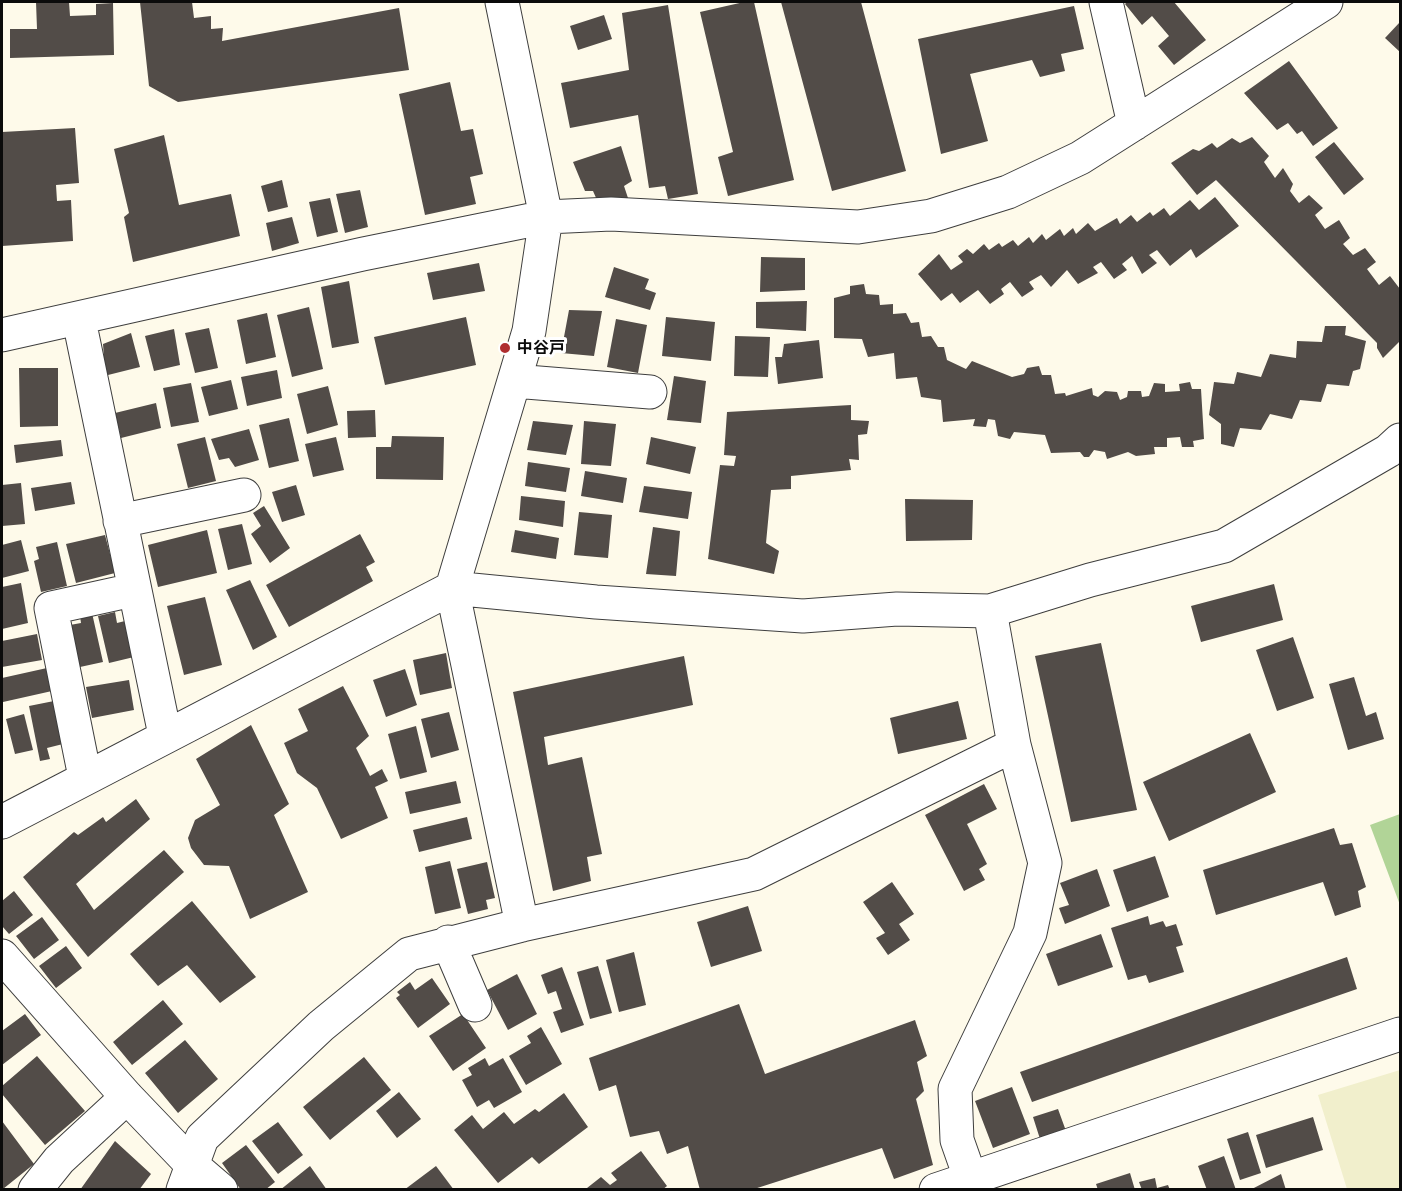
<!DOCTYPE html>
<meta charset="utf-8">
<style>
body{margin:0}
#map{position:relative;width:1402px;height:1191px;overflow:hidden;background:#fefaea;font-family:"PT Serif",serif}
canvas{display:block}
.frame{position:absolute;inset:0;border:3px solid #0b0b0b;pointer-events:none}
</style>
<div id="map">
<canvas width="1402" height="1191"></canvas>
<div class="frame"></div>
</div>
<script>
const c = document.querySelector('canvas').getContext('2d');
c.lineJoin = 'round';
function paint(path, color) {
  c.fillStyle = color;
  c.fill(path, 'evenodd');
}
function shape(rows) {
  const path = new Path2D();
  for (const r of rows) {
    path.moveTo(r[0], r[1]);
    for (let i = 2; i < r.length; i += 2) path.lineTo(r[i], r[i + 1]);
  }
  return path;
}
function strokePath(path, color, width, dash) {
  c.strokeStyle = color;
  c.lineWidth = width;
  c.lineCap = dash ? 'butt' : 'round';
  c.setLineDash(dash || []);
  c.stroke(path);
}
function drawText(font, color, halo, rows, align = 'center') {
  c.font = font + ' "PT Serif","Noto Sans JP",serif';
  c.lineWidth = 6;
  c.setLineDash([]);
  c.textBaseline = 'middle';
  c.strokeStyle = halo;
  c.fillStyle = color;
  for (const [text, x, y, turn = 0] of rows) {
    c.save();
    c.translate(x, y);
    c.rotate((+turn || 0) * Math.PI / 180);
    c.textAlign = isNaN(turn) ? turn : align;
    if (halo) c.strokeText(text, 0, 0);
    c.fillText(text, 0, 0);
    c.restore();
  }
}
const farmland = shape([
 [1400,1070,1400,1189,1347,1189,1318,1095]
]);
const forest = shape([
 [1400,814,1400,905,1370,825]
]);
const building = shape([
 [36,2,69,2,70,16,96,15,96,4,113,3,114,55,10,58,10,29,37,29],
 [140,2,192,2,194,18,211,16,211,29,223,28,222,41,399,8,409,70,178,102,149,86],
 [744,2,754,2,794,180,728,196,718,157,733,152,700,12],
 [781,2,861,2,906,171,832,191],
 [1127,2,1174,2,1206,40,1174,65,1158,46,1169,36,1152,16,1142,25,1125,4],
 [668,5,698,194,668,199,665,186,649,188,638,115,570,128,561,83,629,70,622,13],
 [1074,6,1084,49,1061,54,1065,71,1040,77,1032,60,970,74,988,141,941,154,918,39],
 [604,15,612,39,578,50,570,26],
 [1400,22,1400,52,1385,38],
 [1289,61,1338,128,1313,146,1302,131,1297,134,1288,123,1277,130,1244,93],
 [450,82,461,131,473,129,483,174,470,177,476,204,425,215,399,94],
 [75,128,79,183,56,185,57,201,71,200,73,241,2,246,2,132],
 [164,135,179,205,231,194,240,236,133,262,124,217,129,213,114,149],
 [1252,137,1269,156,1264,162,1275,178,1283,168,1293,184,1290,191,1299,203,1309,195,1323,208,1315,215,1325,229,1339,220,1350,238,1343,244,1353,255,1365,248,1376,262,1367,269,1379,285,1390,276,1400,289,1400,341,1383,358,1377,348,1377,343,1216,180,1197,195,1171,163,1193,149,1199,151,1212,143,1217,148,1232,138,1240,143],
 [1334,142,1364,179,1344,195,1315,157],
 [621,146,632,181,624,186,628,198,597,200,593,191,585,191,573,162],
 [282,180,288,207,268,212,261,186],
 [360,190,368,227,345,233,336,194],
 [1215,197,1239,226,1196,258,1191,249,1170,266,1157,250,1149,255,1157,263,1142,274,1132,256,1122,264,1127,270,1114,279,1101,262,1093,267,1098,273,1078,284,1067,270,1051,287,1041,275,1029,282,1034,289,1022,297,1010,282,1001,289,1004,294,990,304,978,290,960,303,952,293,941,301,918,274,939,254,951,270,963,262,958,256,967,249,973,254,984,244,989,250,999,243,1002,247,1013,240,1018,246,1029,237,1033,243,1042,234,1046,240,1060,229,1064,236,1073,228,1076,234,1088,223,1095,231,1117,218,1120,224,1131,215,1137,222,1150,212,1153,216,1164,208,1170,216,1190,200,1199,210],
 [330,198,338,232,317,237,309,202],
 [292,217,299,243,272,251,266,223],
 [761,257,805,258,805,290,760,292],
 [479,263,485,291,433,300,427,273],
 [614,267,649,279,645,289,656,293,650,310,605,297],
 [349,281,359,343,332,348,321,287],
 [864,284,866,294,879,295,880,305,893,304,893,314,906,313,911,323,919,322,922,337,931,336,938,347,944,347,947,360,966,369,972,361,1012,377,1024,374,1027,368,1039,366,1042,375,1051,375,1055,394,1065,393,1066,396,1092,388,1093,395,1098,397,1105,391,1117,392,1120,400,1127,397,1128,391,1141,391,1142,397,1149,396,1154,383,1165,384,1165,392,1180,391,1179,384,1190,382,1192,389,1201,389,1204,439,1193,441,1194,447,1182,447,1180,437,1167,438,1167,447,1154,447,1155,454,1136,456,1128,452,1107,459,1105,452,1094,450,1089,457,1084,457,1080,452,1051,453,1045,435,1014,432,1010,439,998,436,995,420,988,419,986,427,973,426,975,419,943,422,941,400,921,397,917,377,896,379,894,353,868,357,862,339,834,338,834,298,850,294,850,286],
 [807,301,806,331,756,328,756,302],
 [309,307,323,369,292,377,277,315],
 [569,310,602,311,594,356,561,353],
 [267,313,276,357,246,364,237,320],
 [466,317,476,365,385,385,374,337],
 [666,317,715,322,711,361,662,356],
 [616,319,647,325,638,373,607,367],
 [1325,326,1346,326,1345,335,1366,341,1360,369,1353,371,1349,386,1327,384,1321,402,1300,400,1292,419,1270,414,1261,430,1240,428,1234,447,1221,444,1221,424,1209,415,1214,382,1234,384,1237,372,1261,377,1270,354,1296,358,1297,341,1322,342],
 [209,328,218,368,195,373,185,333],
 [174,329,180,365,154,371,145,336],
 [131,333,140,367,104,376,97,359,104,357,103,344],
 [735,336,770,337,768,377,734,376],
 [819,340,823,378,778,384,775,357,782,357,784,344],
 [19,368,58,368,58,426,20,427],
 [277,370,282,398,247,406,241,377],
 [674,376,706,381,701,423,667,420],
 [231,380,238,409,209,416,201,387],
 [191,383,199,422,171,427,163,388],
 [328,386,338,425,307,434,297,394],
 [156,403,161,428,121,438,115,413],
 [851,405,851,420,869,421,867,434,858,435,859,460,849,459,851,470,791,476,791,489,771,490,766,543,779,551,774,574,708,559,720,465,734,466,736,456,724,455,727,412],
 [375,410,376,437,348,438,347,411],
 [289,418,299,461,269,468,259,425],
 [533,421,573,425,566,455,527,450],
 [584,421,616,424,611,466,581,464],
 [249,429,259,460,235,467,229,458,219,460,211,439],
 [392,436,444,437,443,480,376,479,376,447,391,447],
 [205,437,216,481,188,488,177,444],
 [336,437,344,470,313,477,305,444],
 [651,437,696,447,690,474,646,464],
 [61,440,63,456,16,463,14,445],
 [528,462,570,468,566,492,525,486],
 [585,471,627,478,623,503,581,496],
 [71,482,75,504,35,511,31,488],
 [21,483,25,524,2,526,2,485],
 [296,485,305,515,282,522,272,492],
 [644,486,692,492,688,519,639,512],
 [521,496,565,501,563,527,519,520],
 [905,499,973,500,972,540,906,541],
 [264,506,290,548,270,563,251,534,261,526,253,513],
 [579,512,612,515,608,558,574,555],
 [242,524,252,564,228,570,218,529],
 [653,527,680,531,676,576,646,574],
 [207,530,217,573,158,587,148,545],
 [515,530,559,538,556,559,511,552],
 [360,534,375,562,366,567,373,581,289,627,266,585],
 [105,535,115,573,76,583,66,544],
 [21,540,29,571,2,578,2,545],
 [57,542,67,586,41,592,34,561,39,559,36,547],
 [250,580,277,637,253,650,226,590],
 [21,583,28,623,2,629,2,587],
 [1274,584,1283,620,1201,642,1191,606],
 [205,597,222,665,184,675,167,606],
 [115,612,117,623,125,621,134,657,109,663,98,616],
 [92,613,103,662,80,667,70,625,81,623,80,616],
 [37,634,42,660,2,667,2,641],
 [1293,637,1314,698,1277,711,1256,650],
 [1101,643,1137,810,1071,822,1035,656],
 [446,653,452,688,420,695,413,660],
 [684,656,693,705,544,737,548,765,582,757,602,854,587,857,591,881,553,891,513,692],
 [47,668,52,691,3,702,2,678],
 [405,669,417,705,386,717,373,680],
 [1354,677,1366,716,1376,712,1384,739,1348,750,1329,684],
 [129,680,134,710,92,718,86,687],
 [343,686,369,736,356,748,370,776,382,769,388,781,375,787,388,818,341,839,317,788,297,773,284,743,308,731,298,709],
 [54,701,63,744,47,748,50,759,40,761,29,706],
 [958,701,967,739,898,754,890,718],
 [449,712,459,750,431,758,421,719],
 [24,714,33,750,15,754,6,719],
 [251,725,289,804,274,815,308,892,250,919,229,866,204,865,191,848,188,838,195,820,220,805,196,759],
 [416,726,427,772,400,779,388,734],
 [1250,733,1276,792,1169,841,1143,782],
 [456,781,461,803,410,814,405,792],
 [984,784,997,809,967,824,987,864,979,869,985,880,964,891,925,815],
 [136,799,150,819,76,884,94,910,164,850,184,872,88,957,23,877,74,832,78,835,103,817,106,822],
 [467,817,472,839,419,852,413,830],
 [1334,828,1340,845,1352,843,1366,887,1358,891,1361,907,1335,916,1323,882,1216,915,1203,870],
 [1155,856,1169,897,1127,912,1113,870],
 [450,861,461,908,435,914,425,867],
 [487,862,495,898,486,900,488,909,468,914,457,869],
 [1097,869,1110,906,1065,924,1059,908,1069,905,1060,883],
 [892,882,914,914,899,924,910,940,888,955,876,938,885,933,863,902],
 [14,891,33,915,9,934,2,926,2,901],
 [192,901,256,977,220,1003,187,965,158,986,130,954],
 [748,906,762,951,711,967,697,922],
 [1148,916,1150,925,1163,921,1166,927,1176,924,1183,945,1176,947,1184,972,1149,983,1146,975,1128,980,1111,928],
 [42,917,59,940,34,959,16,936],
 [1101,934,1113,967,1058,986,1046,954],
 [66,946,82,968,56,988,39,966],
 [634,952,646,1005,619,1012,606,960],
 [1347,957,1357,989,1032,1102,1020,1072],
 [598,966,612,1013,590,1019,577,972],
 [562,967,584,1025,561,1033,553,1012,562,1009,556,991,548,994,541,975],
 [517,974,537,1014,508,1030,487,990],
 [432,978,450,1004,418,1028,396,998,400,995,397,992,410,982,415,990],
 [163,1000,183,1024,132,1065,113,1042],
 [739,1004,765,1074,915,1020,927,1056,917,1062,924,1091,916,1099,933,1165,894,1179,882,1148,751,1190,700,1190,688,1146,667,1154,659,1131,630,1137,616,1085,599,1091,589,1058],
 [25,1014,41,1035,2,1065,2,1031],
 [463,1014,486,1048,453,1071,429,1036],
 [541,1027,562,1064,526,1085,509,1056,531,1043,527,1036],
 [185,1040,218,1079,178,1113,145,1073],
 [37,1056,85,1111,45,1145,2,1094,2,1086],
 [364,1057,391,1090,330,1140,303,1107],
 [485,1058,489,1066,503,1058,522,1092,494,1108,489,1100,477,1107,462,1080,472,1075,468,1068],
 [1012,1087,1030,1134,993,1148,975,1101],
 [399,1092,421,1119,397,1138,376,1111],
 [564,1093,588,1127,539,1164,532,1157,498,1183,454,1130,472,1115,483,1129,504,1112,514,1124,535,1109,539,1112],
 [1058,1109,1066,1131,1040,1139,1033,1117],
 [1313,1117,1323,1150,1266,1168,1256,1135],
 [2,1121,34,1164,3,1189,2,1187],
 [278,1122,303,1155,278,1174,252,1141],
 [1248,1132,1261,1173,1240,1180,1227,1139],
 [115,1141,151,1174,139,1190,80,1190],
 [246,1145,275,1182,265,1190,241,1190,222,1163],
 [641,1151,667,1186,662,1190,587,1188,601,1177,610,1185,617,1180,611,1173],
 [1224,1156,1236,1190,1207,1190,1198,1166],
 [310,1166,327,1190,280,1190],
 [436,1166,454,1190,404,1190],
 [1130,1173,1135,1190,1098,1190,1096,1184],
 [1281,1174,1286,1190,1250,1190],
 [1155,1178,1157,1188,1168,1185,1170,1190,1142,1190,1139,1182]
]);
const minor = shape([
 [1106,2,1134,124],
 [79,320,165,735],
 [2,335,363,254,546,217,611,214,858,227,931,216,1008,192,1080,158,1326,2],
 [514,381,650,392],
 [120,521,244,495],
 [85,777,51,608,133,590],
 [2,822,452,588,529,331,546,217,502,2],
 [522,925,452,588,596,602,803,616,897,609,990,611,1090,580,1224,546,1388,451,1400,440],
 [448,942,475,1005],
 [2,956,127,1097,193,1166,221,1190],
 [970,1177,957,1140,955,1089,1030,933,1045,863,1014,745,990,611],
 [35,1190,59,1160,127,1097],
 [183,1190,202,1138,321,1026,409,954,522,925,754,874,1014,745],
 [936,1190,1400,1034]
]);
const markers = [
 [505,348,6,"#af2e30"]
];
const poiNames = [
 ["中谷戸",517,348]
];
paint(farmland, '#f1efcc');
paint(forest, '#b1d497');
paint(building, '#524c48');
strokePath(minor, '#3e3e3e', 35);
strokePath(minor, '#fff', 33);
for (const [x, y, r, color] of markers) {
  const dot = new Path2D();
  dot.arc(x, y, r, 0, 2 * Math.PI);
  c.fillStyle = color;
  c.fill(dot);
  strokePath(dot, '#fff', 2);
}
drawText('bold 16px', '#0b0b0b', '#fff', poiNames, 'left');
</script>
